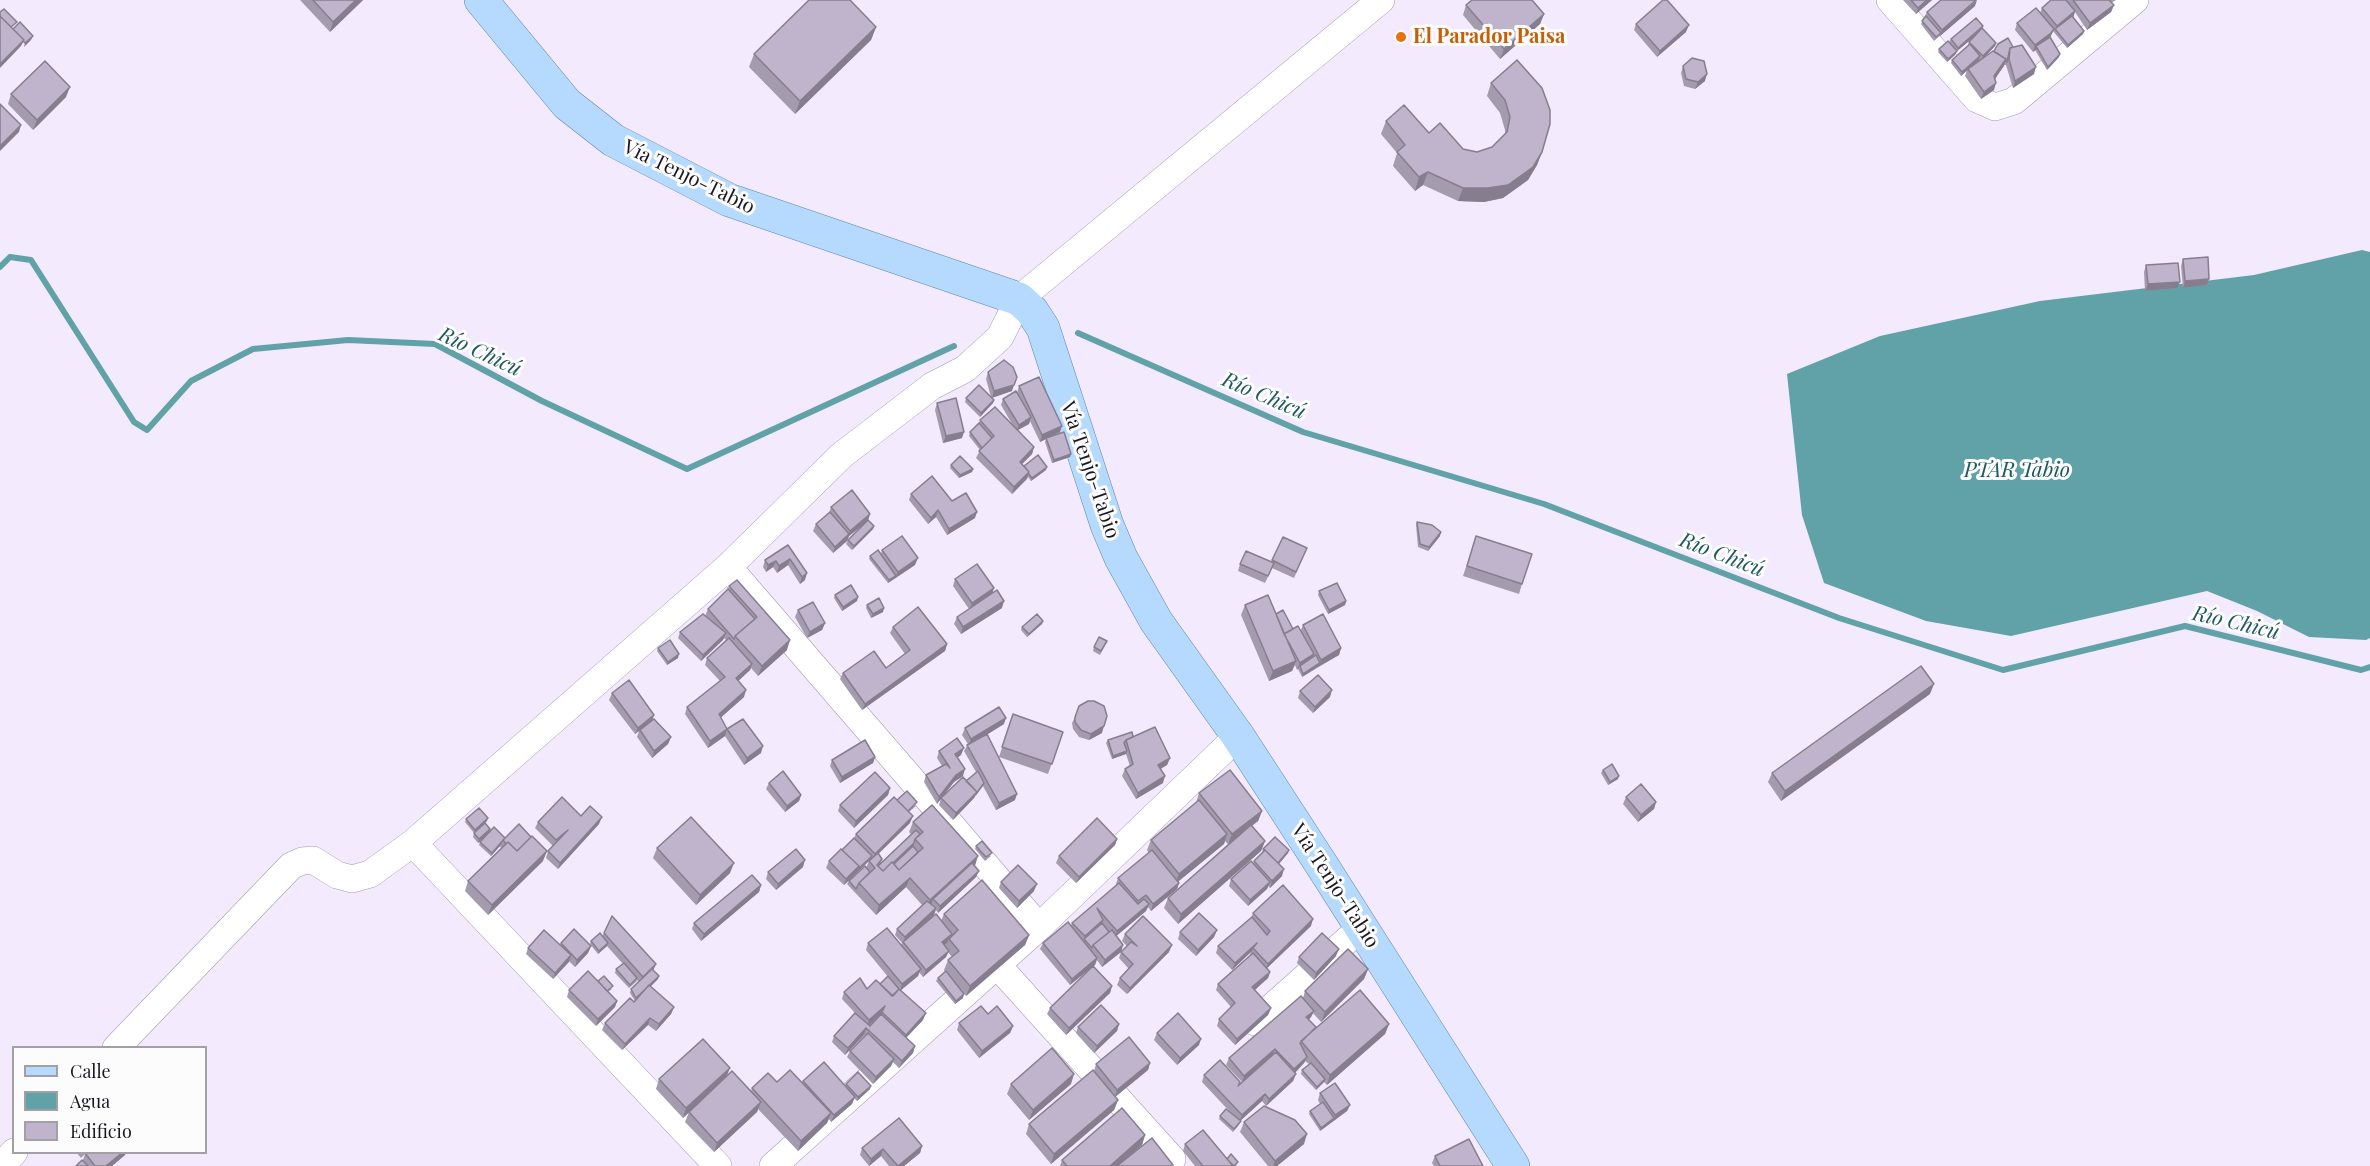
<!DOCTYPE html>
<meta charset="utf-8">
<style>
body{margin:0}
#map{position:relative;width:2370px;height:1166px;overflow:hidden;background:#f3eafe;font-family:"Playfair Display",serif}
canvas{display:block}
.legend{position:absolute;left:12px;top:1046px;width:195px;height:108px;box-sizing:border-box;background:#fcfcfc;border:2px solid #a2a0a4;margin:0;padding:8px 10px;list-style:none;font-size:18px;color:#1b171f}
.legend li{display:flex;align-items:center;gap:12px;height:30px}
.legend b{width:30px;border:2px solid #a2a0a4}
</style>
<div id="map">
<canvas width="2370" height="1166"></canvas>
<ul class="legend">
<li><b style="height:8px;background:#b5dafd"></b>Calle</li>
<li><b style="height:16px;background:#60a2a7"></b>Agua</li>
<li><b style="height:16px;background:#bfb4cc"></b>Edificio</li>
</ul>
</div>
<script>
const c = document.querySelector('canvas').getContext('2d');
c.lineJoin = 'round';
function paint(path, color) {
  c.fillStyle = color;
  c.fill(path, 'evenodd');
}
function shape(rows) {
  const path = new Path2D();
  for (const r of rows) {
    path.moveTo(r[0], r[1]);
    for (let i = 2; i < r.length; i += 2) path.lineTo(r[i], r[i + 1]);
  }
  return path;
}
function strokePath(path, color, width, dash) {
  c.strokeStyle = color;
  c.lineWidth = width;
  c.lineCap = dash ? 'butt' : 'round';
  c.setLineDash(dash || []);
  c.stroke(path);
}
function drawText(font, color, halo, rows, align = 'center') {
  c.font = font + ' "Playfair Display",serif';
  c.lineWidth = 6;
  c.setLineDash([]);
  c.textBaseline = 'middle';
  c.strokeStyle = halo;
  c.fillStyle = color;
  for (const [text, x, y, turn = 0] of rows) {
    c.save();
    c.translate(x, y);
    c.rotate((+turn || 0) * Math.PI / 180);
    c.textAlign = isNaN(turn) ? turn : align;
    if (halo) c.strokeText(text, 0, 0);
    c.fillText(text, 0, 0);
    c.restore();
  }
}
const water = shape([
 [2362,250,2370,252,2370,638,2366,640,2309,637,2257,611,2207,591,2011,636,1926,621,1824,583,1802,515,1787,374,1880,336,2040,301,2254,275]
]);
const stream = shape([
 [0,267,10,257,31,260,134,422,147,430,191,381,253,349,348,340,435,344,542,401,687,469,954,346],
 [1078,333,1303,432,1544,504,1839,618,2003,670,2185,626,2361,670,2370,667]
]);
const minor = shape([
 [1890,0,1977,99,1995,107,2014,101,2135,0],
 [728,567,1039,927],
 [413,843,718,1166],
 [997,965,1172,1159],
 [1255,1022,1362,927],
 [116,1048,291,866,302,861,313,860,337,875,352,879,370,874,413,843,728,567,842,455,932,386,965,369,1000,337,1019,299,1381,0],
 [1,1166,14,1152],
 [773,1166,1039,927,1238,736]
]);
const major = shape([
 [481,0,567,104,613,140,729,200,1019,299,1032,311,1043,328,1107,525,1121,558,1156,621,1238,736,1323,867,1513,1166]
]);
const wall = shape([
 [300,0,363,0,330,32],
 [1903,0,1932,0,1916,14],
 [2066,0,2116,0,2111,3,2114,5,2111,12,2087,30,2075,12,2073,18,2084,31,2083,34,2067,48,2053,31,2050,37,2059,57,2047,70,2035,50,2033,52,2015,30,2017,23,2040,13,2042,8],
 [1466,5,1544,14,1540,24,1500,59,1463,15],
 [1975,6,1934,41,1921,24,1927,12],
 [1636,24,1686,32,1657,57,1634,30],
 [1983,26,1982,29,1996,43,1995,46,1984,57,2013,47,2034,74,2013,88,2006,65,2004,65,1995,79,1994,90,1981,99,1965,76,1967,70,1961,76,1951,63,1952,60,1968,46,1968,45,1969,42,1974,37,1957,51,1949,42,1951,39],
 [876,27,871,40,795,114,749,67,754,54],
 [1939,49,1955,55,1947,62,1938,52],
 [1517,60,1542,152,1537,165,1528,180,1503,198,1484,202,1458,201,1423,185,1415,191,1393,166,1397,153,1381,134,1386,121,1463,149,1477,152,1492,147,1505,135,1505,130,1500,113,1487,96,1491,83],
 [1683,66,1705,81,1695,89,1684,86,1681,73],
 [11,94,66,97,33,130,8,104],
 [2183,259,2207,285,2183,288,2181,266],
 [2146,265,2177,288,2145,291,2144,272],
 [988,372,1012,391,992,397,994,400,993,403,980,417,965,402,966,398,991,397,986,379],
 [1019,386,1060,432,1049,437,1071,454,1070,457,1052,463,1045,442,1046,439,1040,442,1030,421,1029,424,1018,430,1034,447,1032,454,1022,464,1024,466,1046,470,1031,481,1028,477,1012,494,976,458,980,450,969,436,970,432,979,423,980,420,1012,424,1001,405,1003,399,1017,393],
 [937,403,962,438,943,443,935,410],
 [951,465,973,469,972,472,959,478,950,468],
 [911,494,952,501,975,518,947,535,936,517,928,524,909,500],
 [831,507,868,520,874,526,873,529,852,550,846,544,848,540,866,523,849,536,847,541,833,553,813,531,816,524,829,513],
 [1417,522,1440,536,1428,551,1418,547,1416,525],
 [1476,536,1522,584,1519,594,1463,576],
 [1283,537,1307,548,1294,578,1272,568,1265,583,1238,571,1240,564,1271,562],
 [788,545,805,580,800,584,788,565,777,573,773,567,766,572,763,567,765,560],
 [882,550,915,565,888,583,869,559,870,556,881,554],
 [955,579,994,588,992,594,1002,608,961,634,954,624,957,617,969,609,953,586],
 [729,586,787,650,758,676,751,668,750,670,738,681,744,697,721,717,727,729,761,753,744,765,725,736,708,748,685,714,687,707,720,681,705,665,707,658,726,640,724,638,723,640,701,661,678,638,680,632,705,616,708,609,728,589],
 [1319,591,1346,601,1345,605,1328,614,1318,595],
 [835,595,858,597,857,601,842,611,834,598],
 [867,605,883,612,871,618,866,608],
 [1245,605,1276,614,1293,629,1301,630,1303,625,1341,648,1339,655,1302,677,1298,669,1297,670,1295,665,1292,671,1269,681,1241,615],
 [798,610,825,623,822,630,807,638,795,617],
 [1043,621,1042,624,1027,637,1021,630,1022,627],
 [893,627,947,644,945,651,862,710,840,679,843,673,886,668,905,654,890,633],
 [1107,641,1100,655,1093,651,1094,647],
 [658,648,678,658,667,665,657,651],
 [1300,691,1330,697,1313,713,1298,698],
 [612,693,654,715,652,721,671,737,668,744,652,758,637,737,639,731,635,734,609,700],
 [1930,694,1781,801,1768,782,1772,773],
 [1013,714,1063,732,1048,774,999,757],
 [1075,717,1102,733,1089,740,1079,737,1073,729,1072,723],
 [1004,724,987,734,1015,800,996,810,983,786,974,798,953,820,939,805,941,798,966,781,976,772,964,751,968,744,962,735,965,728],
 [1133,737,1170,758,1167,765,1161,769,1163,783,1136,799,1122,776,1125,769,1130,766,1126,754,1112,759,1106,743,1108,740],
 [939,751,961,755,957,758,963,776,954,782,937,804,924,782,926,775,942,766,937,758],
 [875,757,873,763,840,783,830,766,832,760],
 [1603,770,1618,779,1608,785,1601,773],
 [769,783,801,795,799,801,785,812,766,789],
 [890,788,888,795,854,828,838,811,840,805],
 [1199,793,1262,811,1258,821,1252,826,1265,841,1261,851,1178,924,1164,908,1168,898,1228,844,1225,841,1224,844,1179,881,1179,883,1177,889,1151,911,1148,907,1146,911,1116,936,1123,945,1121,952,1102,967,1097,960,1095,965,1093,966,1112,986,1110,993,1066,1035,1047,1014,1050,1008,1093,966,1070,985,1040,949,1043,943,1071,926,1072,923,1116,885,1116,884,1118,878,1149,853,1147,850,1151,840,1196,803],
 [1626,797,1656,802,1654,809,1638,822,1623,804],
 [897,800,916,806,909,812,910,823,878,854,882,859,881,863,911,834,909,832,913,822,975,866,979,871,976,877,938,913,936,910,934,915,922,926,941,921,944,914,1029,935,1025,945,966,996,961,989,963,998,955,1004,936,981,938,978,945,972,944,970,948,960,952,957,948,952,946,957,923,977,919,972,918,976,901,990,923,1020,906,1038,915,1046,913,1053,899,1068,893,1062,891,1066,873,1084,847,1057,850,1051,865,1035,864,1035,845,1055,832,1042,834,1036,855,1013,842,999,844,992,867,989,880,984,889,978,866,950,868,943,901,945,902,943,895,935,897,929,922,905,906,887,876,915,847,884,849,881,866,868,869,861,844,885,826,868,829,861,854,838,856,834],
 [581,816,599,824,558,869,546,858,548,851,553,846,535,828,538,822],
 [466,819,487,821,474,833,465,822],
 [489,832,505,838,543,861,488,915,465,891,468,881,501,848,500,847,501,845,491,856,479,845,480,842,486,836,478,843,473,837,474,833],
 [1117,839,1115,845,1076,883,1056,863,1059,856],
 [976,846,991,856,985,861,975,849],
 [657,848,730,873,696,905,653,858],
 [1263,849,1289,850,1288,853,1279,864,1282,876,1270,888,1268,886,1267,889,1248,906,1229,886,1231,879,1253,864,1254,861,1262,853],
 [803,867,776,890,766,879,768,872],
 [1001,882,1034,891,1017,908,999,888],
 [761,885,759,892,701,941,692,929,694,923],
 [1253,913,1311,926,1267,968,1270,972,1268,978,1255,990,1271,1008,1268,1015,1235,1045,1217,1026,1219,1019,1231,1007,1216,990,1218,984,1250,955,1251,952,1232,970,1216,953,1218,946,1251,918],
 [612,916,653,970,658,979,650,987,674,1007,671,1014,656,1031,648,1025,622,1050,602,1030,605,1023,635,1001,630,993,631,989,639,982,637,980,636,982,629,988,615,973,616,969,623,964,607,946,598,954,590,944,591,941,602,937],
 [1217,930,1214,937,1196,956,1178,939,1180,932],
 [1125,934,1169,952,1127,994,1117,985,1120,978,1129,969,1119,958,1121,952,1127,946,1122,941],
 [561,943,591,946,588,953,575,967,569,961,553,979,526,954,528,948,560,945],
 [1336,956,1314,980,1297,963,1299,957],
 [1368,969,1364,979,1321,1022,1313,1013,1311,1017,1309,1020,1316,1027,1389,1024,1385,1034,1327,1085,1324,1082,1316,1090,1301,1074,1302,1070,1309,1064,1305,1061,1304,1063,1295,1073,1296,1074,1293,1081,1266,1106,1262,1101,1240,1121,1239,1125,1233,1132,1219,1119,1220,1116,1231,1113,1202,1082,1204,1075,1239,1084,1242,1082,1226,1065,1229,1058,1303,998,1305,991],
 [598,981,612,989,608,992,617,1001,615,1007,596,1026,567,997,569,990],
 [988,1014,1013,1026,1010,1033,979,1058,957,1030,959,1023],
 [1119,1024,1117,1031,1094,1053,1076,1033,1078,1027],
 [1157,1033,1199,1045,1177,1065,1154,1040],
 [1150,1063,1148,1070,1115,1097,1118,1100,1114,1110,1051,1164,1026,1134,1029,1124,1094,1071,1096,1064],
 [726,1076,751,1091,752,1088,777,1082,802,1083,803,1081,845,1086,846,1084,870,1089,857,1101,854,1098,852,1104,831,1122,829,1119,827,1123,798,1151,758,1109,757,1112,714,1152,685,1122,689,1112,683,1118,656,1089,659,1079],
 [1011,1084,1071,1084,1029,1120,1007,1094],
 [1320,1093,1350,1105,1347,1111,1320,1131,1309,1114,1310,1111,1320,1104,1318,1100],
 [1244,1122,1304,1144,1277,1166,1268,1166,1240,1132],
 [1145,1135,1142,1145,1125,1159,1173,1165,1173,1166,1060,1166,1062,1160],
 [1185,1144,1227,1159,1237,1165,1236,1166,1195,1166,1183,1151],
 [922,1146,920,1153,904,1166,889,1166,881,1156,869,1166,860,1155,862,1148],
 [76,1152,126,1152,125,1155,112,1166,76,1166,83,1160,85,1154,81,1158],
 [1435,1156,1483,1166,1434,1166,1432,1163]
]);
const shadedWall = shape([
 [356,0,363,0,330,32,333,22],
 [1927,0,1932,0,1916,14,1918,8],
 [1977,0,1975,6,1940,36,1942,30],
 [2114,5,2111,12,2087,30,2090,23],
 [2075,11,2073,18,2055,29,2057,26],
 [1544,14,1540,24,1500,59,1504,49],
 [1689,25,1686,32,1657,57,1660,51],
 [1983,26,1982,30,1957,51,1958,48],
 [876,27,871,40,795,114,800,101],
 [2054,29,2049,40,2033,52,2035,45],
 [2084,31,2083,34,2067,48,2068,45],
 [33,36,31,40,24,47,25,43],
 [24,40,21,46,0,68,0,64],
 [1996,43,1995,46,1982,60,1983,56],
 [1957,51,1955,55,1947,62,1948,59],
 [2060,54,2059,57,2047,70,2048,67],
 [1980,56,1979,60,1961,76,1962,72],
 [2006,59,2004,66,1992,83,1994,76],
 [2036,67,2034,74,2013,88,2015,81],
 [1707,74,1705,81,1695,89,1698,82],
 [1996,83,1994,90,1981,99,1984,92],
 [70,87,66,97,33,130,37,120],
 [21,125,19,132,0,151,0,146],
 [1542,152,1537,165,1528,180,1503,198,1484,202,1458,201,1463,188],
 [1428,172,1423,185,1415,191,1419,177],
 [2209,279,2207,285,2183,288,2185,281],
 [2180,282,2177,288,2145,291,2148,284],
 [1014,385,1012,391,992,398,994,391],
 [994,400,993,403,980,417,981,413],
 [1031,417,1029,424,1016,431,1019,425],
 [1062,426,1060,432,1040,442,1042,435],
 [964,432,962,438,943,443,946,436],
 [1034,447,1032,454,1017,469,1020,462],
 [1071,454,1070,457,1052,463,1054,460],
 [1047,467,1046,470,1031,481,1032,478],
 [973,469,972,472,959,478,960,475],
 [1029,472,1027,479,1012,494,1014,487],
 [938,510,936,517,928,524,931,518],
 [977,512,975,518,947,535,949,529],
 [870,514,868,521,849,536,847,541,833,553,835,547,848,535,850,531],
 [874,526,873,529,852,550,854,546],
 [1441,532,1440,536,1428,551,1429,547],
 [918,558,915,565,888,583,889,580,896,576,898,572],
 [790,559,788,565,777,573,779,566],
 [776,561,773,567,766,572,768,565],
 [807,573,805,580,800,584,802,577],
 [994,588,992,594,970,610,972,603],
 [858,597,857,601,842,611,843,607],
 [1004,601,1002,608,961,634,963,627],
 [1346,601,1345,605,1328,614,1329,610],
 [884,608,883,612,871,618,873,614],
 [1043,621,1042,624,1027,637,1029,634],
 [825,623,822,630,807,638,810,632],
 [726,633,723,640,701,661,703,655],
 [790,640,787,650,758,676,762,666],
 [947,644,945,651,862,710,865,704],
 [1341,648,1339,655,1319,666,1321,660],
 [679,654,678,658,667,665,668,662],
 [1314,654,1312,661,1300,666,1297,670,1300,663],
 [1296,661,1292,671,1269,681,1273,671],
 [1320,663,1319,666,1302,677,1303,674],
 [752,664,750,670,734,685,736,678],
 [1934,684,1930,694,1781,801,1785,791],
 [746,690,744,697,717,721,719,714],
 [1332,690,1330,697,1313,713,1315,707],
 [654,715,652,721,635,734,638,728],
 [1006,718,1004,724,969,746,971,739],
 [1104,726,1102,733,1089,740,1091,734],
 [727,729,725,736,708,748,710,741],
 [671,737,668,744,652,758,654,751],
 [763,746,761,753,744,765,747,758],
 [964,748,961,755,953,761,955,754],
 [1127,751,1126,754,1112,759,1113,756],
 [875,757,873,763,840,783,842,777],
 [1170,758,1167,765,1156,771,1158,765],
 [965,769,963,776,954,782,937,804,939,797,956,775],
 [1165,776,1163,783,1136,799,1138,793],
 [1619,776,1618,779,1608,785,1610,782],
 [890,788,888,795,854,828,856,821],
 [977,792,974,798,953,820,956,813],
 [1017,794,1015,800,996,810,999,803],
 [801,795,799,801,785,812,787,806],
 [1656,802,1654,809,1638,822,1641,815],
 [1262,811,1258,821,1228,844,1232,834],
 [913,816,910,823,872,860,875,854],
 [602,817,599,824,558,869,560,863],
 [488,818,487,821,474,833,475,830],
 [490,829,489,833,478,843,479,839],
 [1227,834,1224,844,1175,884,1179,874],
 [1117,839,1115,845,1076,883,1079,877],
 [1265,841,1261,851,1178,924,1181,914],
 [502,842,501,845,491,856,492,853],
 [914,843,912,849,890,870,881,874],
 [1289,850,1288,853,1277,866,1278,863],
 [547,851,543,861,488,915,492,905],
 [872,856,871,859,844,885,846,879,859,866],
 [978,856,975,866,933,899,931,905,926,910,930,900],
 [805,860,803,867,776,890,778,884],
 [734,863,730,873,696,905,700,895],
 [1284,869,1282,876,1270,888,1272,881],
 [979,871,976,877,938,913,940,906],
 [910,878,906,887,876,915,879,905],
 [1270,882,1267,889,1248,906,1250,900],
 [1179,883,1177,889,1151,911,1153,904],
 [1037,884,1034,891,1017,908,1019,901],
 [761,885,759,892,701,941,704,934],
 [1149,904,1146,911,1114,938,1117,931],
 [936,908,934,915,903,944,905,937],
 [1313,919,1311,926,1265,970,1268,964],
 [1103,920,1101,926,1084,939,1083,942,1085,936],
 [1217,930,1214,937,1196,956,1198,950],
 [952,934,950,940,949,939,947,943,939,949,942,942],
 [1029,935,1025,945,966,996,970,986],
 [608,943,607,946,598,954,599,951],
 [1257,943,1251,952,1232,970,1235,963],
 [1123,945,1121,952,1102,967,1105,960],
 [1172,945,1169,952,1127,994,1130,988],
 [591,946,588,953,575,967,577,960],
 [1339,949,1336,956,1314,980,1316,973],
 [949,951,946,957,923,977,926,970],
 [571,955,569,962,553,979,555,973],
 [1097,958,1095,965,1070,985,1072,979],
 [656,964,653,971,640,983,643,977],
 [921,969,918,976,900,991,902,984],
 [1368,969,1364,979,1321,1022,1325,1012],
 [1270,972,1268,978,1250,994,1252,987],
 [659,976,658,979,635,1002,636,998],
 [1112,986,1110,993,1066,1035,1069,1028],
 [964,994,963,998,955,1004,956,1001],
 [617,1001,615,1007,596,1026,598,1019],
 [885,1006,882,1013,867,1027,869,1020],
 [674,1007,671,1014,656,1031,659,1024],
 [1271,1008,1268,1015,1235,1045,1237,1039],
 [1314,1011,1311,1017,1304,1024,1306,1017],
 [926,1013,923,1020,903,1041,906,1035],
 [650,1018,648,1025,622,1050,625,1044],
 [1119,1024,1117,1031,1094,1053,1097,1046],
 [1389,1024,1385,1034,1327,1085,1330,1075],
 [1013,1026,1010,1033,979,1058,982,1051],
 [866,1028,864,1035,845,1055,848,1048],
 [1201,1039,1199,1045,1177,1065,1180,1058],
 [915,1046,913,1053,899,1068,902,1061],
 [1275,1049,1272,1056,1242,1083,1244,1076],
 [1307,1057,1304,1063,1292,1076,1294,1069],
 [894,1059,891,1066,873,1084,876,1077],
 [1150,1063,1148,1070,1115,1097,1117,1090],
 [730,1068,726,1078,683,1118,686,1108],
 [1074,1074,1071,1084,1029,1120,1033,1110],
 [1296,1074,1293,1081,1266,1106,1269,1099],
 [1325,1079,1324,1082,1316,1090,1317,1087],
 [871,1086,870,1089,857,1101,858,1097],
 [1265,1094,1262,1101,1239,1122,1242,1115],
 [855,1097,852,1104,831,1122,834,1115],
 [1118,1100,1114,1110,1051,1164,1054,1154],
 [761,1102,757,1112,714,1152,717,1143],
 [1350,1105,1347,1111,1320,1131,1321,1128,1334,1118,1335,1115],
 [831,1113,827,1123,798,1151,801,1141],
 [1307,1134,1304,1144,1277,1166,1273,1166,1275,1161],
 [1145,1135,1142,1145,1118,1166,1110,1166],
 [922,1146,920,1153,904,1166,898,1166],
 [883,1149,881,1156,869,1166,871,1159],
 [123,1152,126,1152,125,1155,112,1166,106,1166]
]);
const building = shape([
 [313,0,356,0,333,22,313,0],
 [809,0,850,0,876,27,800,101,754,54,809,0],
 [1472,0,1532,0,1544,14,1504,49,1466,5,1472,0],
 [1663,0,1667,0,1689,25,1660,51,1636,24,1663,0],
 [1911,0,1927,0,1918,8,1911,0],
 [1941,0,1976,0,1942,30,1927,12,1941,0],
 [2051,0,2066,0,2075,11,2057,26,2042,8,2051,0],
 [2073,0,2109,0,2114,5,2090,23,2073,0],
 [2036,8,2054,29,2051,33,2035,45,2017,23,2036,8],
 [4,9,17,22,11,27,0,16,0,12,4,9],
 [0,16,24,40,0,64,0,16],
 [1926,16,1941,33,1936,37,1922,21,1926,16],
 [2072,16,2084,31,2068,45,2055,29,2072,16],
 [1976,18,1983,26,1958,48,1951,39,1976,18],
 [20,22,33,36,25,43,23,41,24,40,13,29,20,22],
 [1982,28,1996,43,1983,56,1969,42,1982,28],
 [2050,37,2060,54,2048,67,2036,46,2050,37],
 [2008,38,2013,47,2010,48,2007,62,2005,61,2006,59,1994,51,1998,44,2008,38],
 [1948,41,1957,51,1948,59,1939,49,1948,41],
 [1970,44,1980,56,1962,72,1952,60,1970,44],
 [2022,45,2036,67,2015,81,2009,59,2010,48,2022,45],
 [1993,51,2006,59,1994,76,1996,83,1984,92,1968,69,1993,51],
 [1692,58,1704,61,1707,74,1698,82,1686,79,1683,66,1692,58],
 [1517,60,1542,88,1550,110,1550,124,1542,152,1533,167,1508,185,1488,188,1463,188,1428,172,1419,177,1397,152,1405,145,1386,121,1404,105,1429,133,1440,123,1463,149,1477,152,1492,147,1507,132,1510,117,1505,100,1491,83,1517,60],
 [45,61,70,87,37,120,11,94,45,61],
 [0,104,21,125,0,146,0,104],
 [2208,257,2209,279,2185,281,2183,259,2208,257],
 [2178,263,2180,282,2148,284,2146,265,2178,263],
 [1004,360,1013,367,1017,377,1014,385,994,391,988,372,1004,360],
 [1039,377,1062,426,1042,435,1019,386,1039,377],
 [979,385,994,400,981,413,966,398,979,385],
 [1016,391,1031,417,1019,425,1003,399,1016,391],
 [956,398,964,432,946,436,937,403,956,398],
 [995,407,1034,447,1020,462,1029,472,1014,487,979,451,994,436,980,420,995,407],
 [979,423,992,438,982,448,970,432,979,423],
 [1064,432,1071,454,1054,460,1046,438,1064,432],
 [1038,455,1047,467,1032,478,1028,473,1029,472,1024,466,1038,455],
 [960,456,973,469,960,475,951,465,960,456],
 [932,476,952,501,966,493,977,512,949,529,938,510,931,518,911,494,932,476],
 [852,490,870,514,850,531,831,507,852,490],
 [830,512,849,534,835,547,816,524,830,512],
 [868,520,874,526,854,546,848,540,868,520],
 [1417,522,1432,525,1441,532,1429,547,1420,544,1417,522],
 [902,536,918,558,898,572,882,550,902,536],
 [1476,536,1532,554,1522,584,1467,566,1476,536],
 [1283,537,1307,548,1296,572,1272,560,1283,537],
 [788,545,807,573,802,577,790,559,779,566,776,561,768,565,765,560,788,545],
 [878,550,896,576,889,580,870,556,878,550],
 [1246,551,1274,563,1268,576,1240,564,1246,551],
 [977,564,994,588,972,603,955,579,977,564],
 [737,580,790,640,762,666,735,636,757,617,729,586,737,580],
 [1337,583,1346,601,1329,610,1319,591,1337,583],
 [851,585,858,597,843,607,835,595,851,585],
 [728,589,755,619,735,636,734,639,708,609,728,589],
 [997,590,1004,601,963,627,957,617,997,590],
 [1268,595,1296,661,1273,671,1245,605,1268,595],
 [879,598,884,608,873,614,867,605,879,598],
 [813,602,825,623,810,632,798,610,813,602],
 [918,607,947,644,865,704,843,673,874,651,886,668,910,650,893,627,918,607],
 [1283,610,1293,629,1284,634,1276,614,1283,610],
 [703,614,726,633,703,655,680,632,703,614],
 [1037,614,1043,621,1029,634,1022,627,1037,614],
 [1323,614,1341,648,1321,660,1303,625,1323,614],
 [1298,626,1314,654,1300,663,1284,634,1298,626],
 [1099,637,1107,641,1101,651,1094,647,1099,637],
 [729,638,752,664,736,678,746,690,719,714,727,729,743,719,763,746,747,758,727,729,710,741,687,707,725,677,707,658,729,638],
 [670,640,679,654,668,662,658,648,670,640],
 [1316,655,1320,663,1303,674,1300,666,1316,655],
 [1921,666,1934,684,1785,791,1772,773,1921,666],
 [1318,675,1332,690,1315,707,1300,691,1318,675],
 [629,680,654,715,638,728,612,693,629,680],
 [1088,701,1094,701,1104,706,1107,716,1104,726,1091,734,1081,730,1075,722,1075,717,1079,706,1088,701],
 [999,707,1006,718,971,739,965,728,999,707],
 [1013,714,1063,732,1052,764,1002,747,1013,714],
 [654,719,671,737,654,751,640,730,654,719],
 [1155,727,1170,758,1158,765,1165,776,1138,793,1125,769,1133,764,1126,740,1155,727],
 [1132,732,1133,737,1126,740,1124,743,1127,751,1113,756,1108,740,1132,732],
 [987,734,1017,794,999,803,967,745,987,734],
 [957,738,964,748,955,754,965,769,956,775,939,797,926,775,946,764,950,768,939,751,957,738],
 [865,740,875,757,842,777,832,760,865,740],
 [1612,764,1619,776,1610,782,1603,770,1612,764],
 [1230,770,1262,811,1232,834,1199,793,1230,770],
 [783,771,801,795,787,806,769,783,783,771],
 [978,771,984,783,976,794,977,792,966,781,978,771],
 [875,772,890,788,856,821,840,805,875,772],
 [963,777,977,792,956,813,941,798,963,777],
 [1641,784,1656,802,1641,815,1626,797,1641,784],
 [907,791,917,802,908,811,897,800,907,791],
 [562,797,581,816,590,806,602,817,560,863,548,851,568,830,556,840,538,822,562,797],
 [894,797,913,816,875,854,856,834,894,797],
 [1199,800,1227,834,1179,874,1151,840,1199,800],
 [932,805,978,856,930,900,910,878,879,905,859,883,875,868,869,861,878,853,882,859,877,865,883,871,892,862,899,870,923,848,915,839,923,832,913,822,932,805],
 [479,808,488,818,475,830,466,819,479,808],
 [691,817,734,863,700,895,657,848,691,817],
 [1097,818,1117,839,1079,877,1059,856,1097,818],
 [485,823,490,829,479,839,474,833,485,823],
 [519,824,531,837,517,851,508,842,506,844,503,840,519,824],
 [1251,825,1265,841,1181,914,1168,898,1251,825],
 [494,827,505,838,492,853,480,842,494,827],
 [916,830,920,834,915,839,914,843,893,863,892,862,883,871,878,866,916,830],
 [532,836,547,851,492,905,468,881,508,842,517,851,532,836],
 [1275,837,1289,850,1278,863,1265,850,1263,849,1275,837],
 [854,838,872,856,858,869,859,866,842,850,854,838],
 [982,841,992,853,986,857,976,846,982,841],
 [913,846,918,852,899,870,894,864,913,846],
 [796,849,805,860,778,884,768,872,796,849],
 [841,849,859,866,846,879,829,861,841,849],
 [1152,850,1179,883,1153,904,1146,895,1138,901,1118,878,1152,850],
 [1265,850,1284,869,1272,881,1254,861,1265,850],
 [1251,861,1270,882,1250,900,1231,879,1251,861],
 [972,863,979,871,940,906,933,899,972,863],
 [1018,865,1037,884,1019,901,1001,882,1018,865],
 [865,866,870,872,859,883,856,889,849,881,865,866],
 [752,875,761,885,704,934,694,923,752,875],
 [982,880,1029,935,970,986,948,960,959,951,949,939,958,930,944,914,982,880],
 [1119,883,1138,904,1144,899,1149,904,1117,931,1097,908,1103,920,1085,936,1072,923,1119,883],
 [1283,885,1313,919,1268,964,1253,948,1257,943,1235,963,1218,946,1252,917,1267,935,1270,931,1253,913,1283,885],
 [927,901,936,908,905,937,897,929,927,901],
 [1199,913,1217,930,1198,950,1180,932,1199,913],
 [936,914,952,934,942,942,949,951,926,970,903,942,936,914],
 [612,916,656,964,643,977,604,933,612,916],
 [1143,916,1172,945,1130,988,1120,978,1133,964,1121,952,1131,942,1137,946,1125,934,1143,916],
 [1068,922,1097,958,1072,979,1043,943,1068,922],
 [1102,923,1109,932,1093,945,1092,948,1084,939,1102,923],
 [887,928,921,969,902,984,868,943,887,928],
 [574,929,591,946,577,960,561,943,574,929],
 [544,930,571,955,555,973,528,948,544,930],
 [1112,930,1123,945,1105,960,1093,945,1112,930],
 [600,933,608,943,599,951,591,941,600,933],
 [1322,933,1339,949,1316,973,1299,957,1322,933],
 [1348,949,1368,969,1325,1012,1305,991,1348,949],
 [1253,953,1270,972,1252,987,1271,1008,1237,1039,1219,1019,1235,1003,1218,984,1253,953],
 [624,963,637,978,630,985,616,969,624,963],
 [1093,966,1112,986,1069,1028,1050,1008,1093,966],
 [652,969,659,976,636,998,631,989,652,969],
 [588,971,617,1001,598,1019,569,990,588,971],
 [946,971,964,994,956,1001,938,978,946,971],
 [604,976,613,986,607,991,598,981,604,976],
 [888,976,899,989,892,996,880,984,888,976],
 [860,978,867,989,876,980,893,996,899,989,926,1013,906,1035,882,1012,885,1006,869,1020,844,992,860,978],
 [649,985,674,1007,659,1024,650,1018,625,1044,605,1023,630,998,634,1002,649,985],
 [1360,990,1389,1024,1330,1075,1301,1041,1360,990],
 [1301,996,1314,1011,1306,1017,1316,1027,1300,1043,1307,1057,1294,1069,1275,1049,1244,1076,1229,1058,1301,996],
 [1101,1005,1119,1024,1097,1046,1078,1027,1101,1005],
 [981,1006,988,1014,997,1006,1013,1026,982,1051,959,1023,981,1006],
 [855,1013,870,1026,881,1014,915,1046,902,1061,866,1028,848,1048,834,1036,855,1013],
 [1178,1013,1201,1039,1180,1058,1157,1033,1178,1013],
 [868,1033,894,1059,876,1077,850,1051,868,1033],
 [1129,1037,1150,1063,1117,1090,1096,1064,1129,1037],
 [703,1039,730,1068,686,1108,659,1079,703,1039],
 [1052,1048,1074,1074,1033,1110,1011,1084,1052,1048],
 [1276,1052,1296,1074,1269,1099,1265,1094,1242,1115,1204,1075,1220,1060,1240,1082,1238,1086,1276,1052],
 [824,1062,855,1097,834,1115,803,1081,824,1062],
 [1311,1063,1325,1079,1317,1087,1302,1070,1311,1063],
 [790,1070,831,1113,801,1141,752,1088,768,1073,777,1082,790,1070],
 [1093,1070,1118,1100,1054,1154,1029,1124,1093,1070],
 [732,1071,761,1102,717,1143,689,1112,732,1071],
 [858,1072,871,1086,858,1097,846,1084,858,1072],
 [1335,1083,1350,1105,1335,1115,1320,1093,1335,1083],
 [1323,1102,1334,1118,1321,1128,1310,1111,1323,1102],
 [1264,1106,1295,1120,1307,1134,1275,1161,1244,1122,1264,1106],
 [1122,1108,1145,1135,1110,1166,1067,1166,1062,1160,1122,1108],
 [1226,1109,1241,1121,1234,1129,1220,1116,1226,1109],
 [899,1118,922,1146,898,1166,883,1149,871,1159,862,1148,899,1118],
 [1203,1130,1233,1166,1203,1166,1185,1144,1203,1130],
 [1152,1138,1173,1165,1171,1166,1117,1166,1152,1138],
 [1469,1139,1483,1166,1440,1166,1435,1156,1469,1139],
 [86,1152,123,1152,106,1166,95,1166,85,1153,86,1152],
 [1231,1154,1238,1162,1234,1166,1227,1159,1231,1154],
 [82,1160,88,1166,76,1166,82,1160]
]);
const markers = [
 [1401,37,6,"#e8710a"]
];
const foodNames = [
 ["El Parador Paisa",1413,37]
];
const streetNames = [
 ["Vía Tenjo-Tabio",689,177,26],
 ["Vía Tenjo-Tabio",1090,470,71],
 ["Vía Tenjo-Tabio",1335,886,57]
];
const waterNames = [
 ["Río Chicú",480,352,25],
 ["Río Chicú",1264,396,23],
 ["PTAR Tabio",2017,470],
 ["Río Chicú",1722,555,21],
 ["Río Chicú",2236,623,13]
];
paint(water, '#60a2a7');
strokePath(stream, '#60a2a7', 6);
strokePath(minor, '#a69bb2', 28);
strokePath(major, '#5f86ae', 34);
strokePath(minor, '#fff', 27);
strokePath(major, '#b5dafd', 33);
paint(wall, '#a49baf');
paint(shadedWall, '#867e8f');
paint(building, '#bfb4cc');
strokePath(building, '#867e8f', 1.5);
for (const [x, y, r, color] of markers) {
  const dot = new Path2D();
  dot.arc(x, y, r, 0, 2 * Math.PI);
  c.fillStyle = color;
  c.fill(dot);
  strokePath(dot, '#fcfcfc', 2);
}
drawText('bold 20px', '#c56008', '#fcfcfc', foodNames, 'left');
drawText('20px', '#1b171f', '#fcfcfc', streetNames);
drawText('italic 21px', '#20595d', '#fcfcfc', waterNames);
</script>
